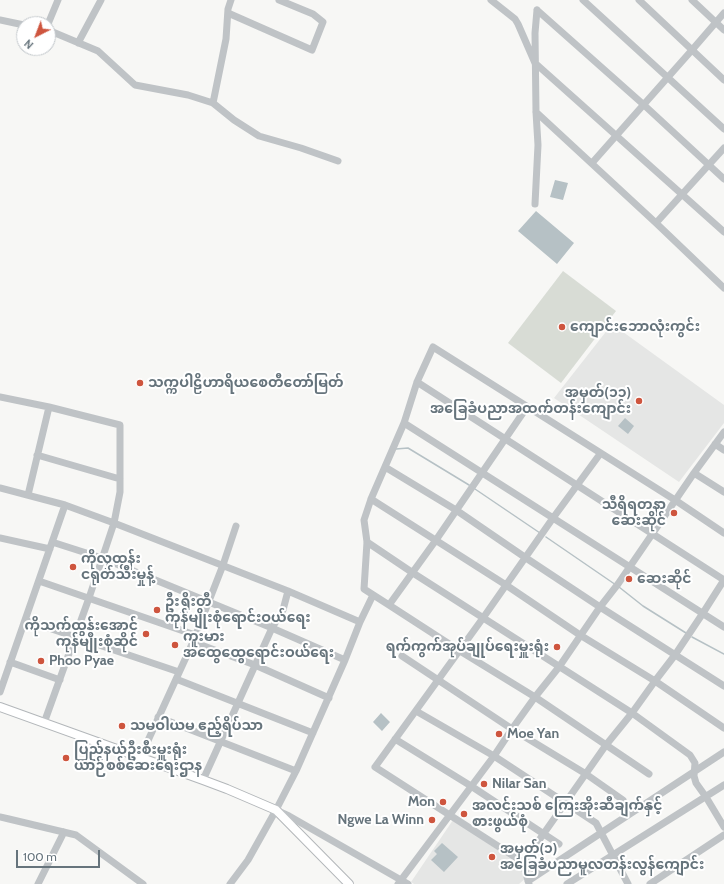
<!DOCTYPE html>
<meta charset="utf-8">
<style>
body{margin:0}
#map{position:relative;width:724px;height:884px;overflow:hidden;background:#f7f7f5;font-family:Cabin,sans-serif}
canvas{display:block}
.north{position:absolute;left:16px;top:16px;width:40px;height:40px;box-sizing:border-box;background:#fff;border:1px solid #c2c7cb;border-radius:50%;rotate:222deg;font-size:11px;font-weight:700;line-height:16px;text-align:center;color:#66747c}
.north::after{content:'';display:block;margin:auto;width:14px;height:18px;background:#ce553e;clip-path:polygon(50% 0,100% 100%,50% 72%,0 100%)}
.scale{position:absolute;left:16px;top:850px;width:84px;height:18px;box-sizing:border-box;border:2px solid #66747c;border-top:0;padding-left:5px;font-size:12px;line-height:14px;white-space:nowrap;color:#66747c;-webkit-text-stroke:3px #fff;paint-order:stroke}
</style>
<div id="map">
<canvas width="724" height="884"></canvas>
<div class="north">N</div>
<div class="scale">100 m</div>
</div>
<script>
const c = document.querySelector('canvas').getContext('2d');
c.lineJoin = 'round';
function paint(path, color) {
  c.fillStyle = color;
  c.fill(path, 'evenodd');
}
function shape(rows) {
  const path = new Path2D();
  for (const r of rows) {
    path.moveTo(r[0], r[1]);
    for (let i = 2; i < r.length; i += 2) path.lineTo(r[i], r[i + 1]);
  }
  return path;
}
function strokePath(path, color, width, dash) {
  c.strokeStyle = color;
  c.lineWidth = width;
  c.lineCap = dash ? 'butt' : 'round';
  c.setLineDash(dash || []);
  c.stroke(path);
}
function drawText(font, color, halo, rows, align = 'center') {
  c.font = font + ' Cabin,"Noto Sans Myanmar",sans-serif';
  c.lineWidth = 4;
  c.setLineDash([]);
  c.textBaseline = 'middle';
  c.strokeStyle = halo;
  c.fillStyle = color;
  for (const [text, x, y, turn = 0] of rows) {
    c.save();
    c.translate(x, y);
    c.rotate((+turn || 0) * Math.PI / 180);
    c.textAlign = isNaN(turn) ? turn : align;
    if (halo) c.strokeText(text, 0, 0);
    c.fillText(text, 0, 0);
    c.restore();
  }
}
const built = shape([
 [612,324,724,405,724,423,679,482,554,398],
 [453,820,532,873,519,884,414,884,411,882]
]);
const green = shape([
 [563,271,616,311,561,383,508,343]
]);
const water = shape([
 [555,180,568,183,563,200,550,197],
 [536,211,574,243,557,264,518,231],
 [625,418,634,426,628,434,618,426],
 [381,713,390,722,382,731,373,722],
 [442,843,458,857,444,872,431,860,437,854,434,851]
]);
const stream = shape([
 [396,449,408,448,469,485],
 [475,489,540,533],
 [546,537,616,585],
 [619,587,643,606,686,633],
 [692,637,724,654]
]);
const minor = shape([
 [491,0,515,19,518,24,535,63,724,232],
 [583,0,724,129],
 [639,0,724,80],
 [692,0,724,30],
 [537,10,644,105,724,179],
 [228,13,312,50,323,22,313,14,279,0],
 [0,20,24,25],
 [48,24,58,0],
 [48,30,98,51,135,85,188,95,213,103,234,120,259,136,301,148,338,161],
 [78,43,101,0],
 [213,103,226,39,228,9,231,0],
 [536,112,656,223,724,288],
 [592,163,692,50,724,13],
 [535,204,538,145,536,112,535,33,537,10],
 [656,223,724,148],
 [417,382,724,580],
 [0,397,49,407,120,425,120,492,114,523,89,598,44,723],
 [404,423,724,627],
 [715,444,724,450],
 [37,455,120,479],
 [385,467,456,510,526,558,600,607,724,686],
 [694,473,724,492],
 [0,488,65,505,114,523,288,591,360,622],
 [28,495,49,407],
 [371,499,506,585,580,635,655,681,724,728],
 [0,538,50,549],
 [52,542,102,558,272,628,345,660],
 [367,542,413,573,632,713,690,755,695,763,694,776,696,783,706,797,724,827],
 [39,581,195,635],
 [389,605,436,540,527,407],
 [25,620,179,672],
 [193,642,255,665,329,698],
 [402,656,512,729,586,774,623,800],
 [10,662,60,680],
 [176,679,313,733],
 [0,692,65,505],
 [416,711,494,756,596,823,628,884],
 [158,717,296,771],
 [395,739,471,786,559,844],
 [140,758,193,642,223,565,236,526],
 [649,774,535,697,460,651,389,605,364,589,367,542,364,520,371,499,404,423,417,382,433,347,675,500,724,533],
 [203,780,272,628,283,610,288,591],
 [278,811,289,816,408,884],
 [0,817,9,819,76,835,143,884],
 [532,868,375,767,483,618,553,518,600,454],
 [528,881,724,752],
 [38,884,64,832],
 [230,884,248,860,276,810,296,771,345,660,360,622,373,595],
 [398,884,494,756,512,729,535,697,559,667,600,607,618,584,694,473,724,432],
 [529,884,523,863,606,745,632,713,655,681,675,655,703,613,724,580],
 [567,884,724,785],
 [650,884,724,835]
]);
const major = shape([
 [0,707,203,780,227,789,276,810,349,884]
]);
const markers = [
 [562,327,4,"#ce553e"],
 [140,383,4,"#ce553e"],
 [639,401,4,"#ce553e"],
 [674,513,4,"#ce553e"],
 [73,567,4,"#ce553e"],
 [629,579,4,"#ce553e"],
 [157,610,4,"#ce553e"],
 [146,634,4,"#ce553e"],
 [175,645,4,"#ce553e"],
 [557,647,4,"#ce553e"],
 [41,661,4,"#ce553e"],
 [122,726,4,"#ce553e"],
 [499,734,4,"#ce553e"],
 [66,758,4,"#ce553e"],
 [484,784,4,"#ce553e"],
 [443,802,4,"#ce553e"],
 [464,814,4,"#ce553e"],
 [432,820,4,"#ce553e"],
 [492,857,4,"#ce553e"]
];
const poiNames = [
 ["ကျောင်းဘောလုံးကွင်း",570,327],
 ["သက္ကပါဠိဟာရိယစေတီတော်မြတ်",148,383],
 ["အမှတ်(၁၁)",631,393,"right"],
 ["အခြေခံပညာအထက်တန်းကျောင်း",631,409,"right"],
 ["သီရိရတနာ",666,505,"right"],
 ["ဆေးဆိုင်",666,521,"right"],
 ["ကိုလှထွန်း",81,559],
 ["ငရုတ်သီးမှုန့်",81,575],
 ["ဆေးဆိုင်",637,579],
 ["ဦးရှိုးတီ",165,602],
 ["ကုန်မျိုးစုံရောင်းဝယ်ရေး",165,618],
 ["ကိုသက်ထွန်းအောင်",138,626,"right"],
 ["ကုန်မျိုးစုံဆိုင်",138,642,"right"],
 ["ကူးမား",183,637],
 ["အထွေထွေရောင်းဝယ်ရေး",183,653],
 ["ရက်ကွက်အုပ်ချုပ်ရေးမှူးရုံး",549,647,"right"],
 ["Phoo Pyae",49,661],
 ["သမဝါယမ ဧည့်ရိပ်သာ",130,726],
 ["Moe Yan",507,734],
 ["ပြည်နယ်ဦးစီးမှူးရုံး",74,750],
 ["ယာဉ်စစ်ဆေးရေးဌာန",74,766],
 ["Nilar San",492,784],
 ["Mon",435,802,"right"],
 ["အလင်းသစ် ကြေးအိုးဆီချက်နှင့်",472,806],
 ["စားဖွယ်စုံ",472,822],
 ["Ngwe La Winn",424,820,"right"],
 ["အမှတ်(၁)",500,849],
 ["အခြေခံပညာမူလတန်းလွန်ကျောင်း",500,865]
];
paint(built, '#e5e6e5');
paint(green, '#d8dcd5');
paint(water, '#b6c1c5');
strokePath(stream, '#b6c1c5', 1.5);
strokePath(major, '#b3b7ba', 10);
strokePath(minor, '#bfc3c6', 7);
strokePath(major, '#fff', 8);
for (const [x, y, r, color] of markers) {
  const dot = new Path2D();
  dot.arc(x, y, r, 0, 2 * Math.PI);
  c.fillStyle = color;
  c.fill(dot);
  strokePath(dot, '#fff', 1.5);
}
drawText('bold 14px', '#66747c', '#fff', poiNames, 'left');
</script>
